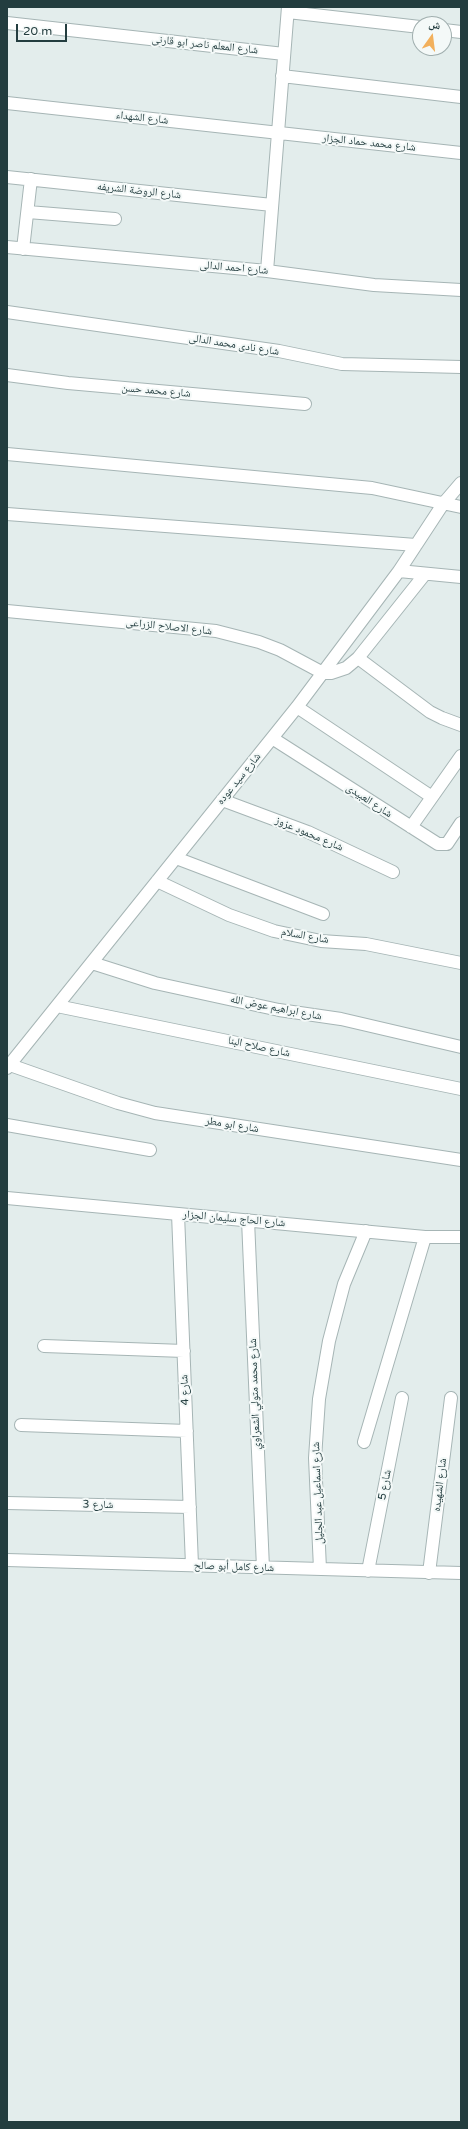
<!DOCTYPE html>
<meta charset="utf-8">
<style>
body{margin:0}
#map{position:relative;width:468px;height:2129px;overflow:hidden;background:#e3edec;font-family:"Varela Round","Noto Naskh Arabic",sans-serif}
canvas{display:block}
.frame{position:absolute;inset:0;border:8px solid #233d3f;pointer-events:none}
.north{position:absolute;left:412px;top:16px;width:40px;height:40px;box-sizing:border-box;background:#f4f9f8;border:1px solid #a0aeae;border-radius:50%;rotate:14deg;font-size:11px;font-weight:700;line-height:16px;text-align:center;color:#233d3f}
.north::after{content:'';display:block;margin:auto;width:14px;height:18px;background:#f2b05c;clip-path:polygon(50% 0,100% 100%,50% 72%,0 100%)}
.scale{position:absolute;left:16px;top:24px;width:51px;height:18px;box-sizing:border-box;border:2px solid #233d3f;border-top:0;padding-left:5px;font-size:12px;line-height:14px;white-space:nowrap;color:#233d3f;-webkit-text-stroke:3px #f4f9f8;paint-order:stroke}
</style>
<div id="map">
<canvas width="468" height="2129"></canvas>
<div class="frame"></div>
<div class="north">ش</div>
<div class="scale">20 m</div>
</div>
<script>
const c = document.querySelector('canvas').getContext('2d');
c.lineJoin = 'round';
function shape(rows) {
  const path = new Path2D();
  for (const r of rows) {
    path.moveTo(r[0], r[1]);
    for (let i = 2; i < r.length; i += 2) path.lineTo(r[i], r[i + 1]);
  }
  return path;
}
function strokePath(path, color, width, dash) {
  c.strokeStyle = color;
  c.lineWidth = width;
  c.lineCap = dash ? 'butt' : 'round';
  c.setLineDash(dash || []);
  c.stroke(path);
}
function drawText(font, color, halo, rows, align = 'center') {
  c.font = font + ' "Varela Round","Noto Naskh Arabic",sans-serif';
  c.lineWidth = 4;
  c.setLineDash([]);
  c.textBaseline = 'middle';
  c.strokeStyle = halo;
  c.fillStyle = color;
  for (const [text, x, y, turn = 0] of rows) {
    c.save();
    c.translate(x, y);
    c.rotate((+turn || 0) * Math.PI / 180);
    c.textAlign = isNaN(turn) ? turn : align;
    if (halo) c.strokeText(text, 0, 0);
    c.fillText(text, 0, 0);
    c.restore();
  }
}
const street = shape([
 [288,12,420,27],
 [7,23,284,54],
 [444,30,461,32],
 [282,76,461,97],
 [7,103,461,153],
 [7,177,272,205],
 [28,212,115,219],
 [7,247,267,271,374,285,461,290],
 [23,249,31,179],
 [267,271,288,7],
 [7,312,279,351,342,364,461,367],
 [7,375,68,383,305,404],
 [7,454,372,488,461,507],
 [7,514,416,545],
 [399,571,461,577],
 [7,611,216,631,259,642,280,650,323,673,331,673,346,668,358,658,425,574],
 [358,658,430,712,442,718,461,725],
 [297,707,432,797],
 [272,738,438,844,447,844,461,823],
 [222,800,308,832,393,872],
 [411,827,461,756],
 [176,858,323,914],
 [157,881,229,915,274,931,321,941,366,944,461,963],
 [92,963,155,983,279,1010,341,1019,461,1047],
 [57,1006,461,1089],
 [10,1065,118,1103,155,1113,461,1160],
 [7,1068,297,707,399,571,443,504,461,483],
 [7,1125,150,1150],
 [7,1198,425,1237,461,1237],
 [178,1214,192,1565],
 [248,1220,263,1568],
 [44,1346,184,1351],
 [21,1425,187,1431],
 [364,1442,425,1237],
 [7,1503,190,1507],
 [7,1560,461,1573],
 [320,1569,315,1458,319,1399,329,1341,344,1284,366,1231],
 [368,1571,402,1398],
 [429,1573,451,1398]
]);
const streetNames = [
 ["شارع المعلم ناصر ابو قارنى",205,45,6],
 ["شارع الشهداء",142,118,6],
 ["شارع محمد حماد الجزار",369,143,6],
 ["شارع الروضة الشريفه",139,191,6],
 ["شارع احمد الدالى",234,268,5],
 ["شارع نادى محمد الدالى",234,345,9],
 ["شارع محمد حسن",156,391,5],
 ["شارع الاصلاح الزراعى",169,627,6],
 ["شارع سيد عوده",239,779,-51],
 ["شارع العبيدى",369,801,33],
 ["شارع محمود عزوز",309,834,23],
 ["شارع السلام",305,936,10],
 ["شارع ابراهيم عوض الله",276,1008,11],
 ["شارع صلاح البنا",259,1047,12],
 ["شارع ابو مطر",232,1125,9],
 ["شارع الحاج سليمان الجزار",234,1219,5],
 ["شارع 4",185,1390,-92],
 ["شارع محمد متولي الشعراوي",255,1394,-92],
 ["شارع 5",385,1485,-79],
 ["شارع الشهيده",440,1485,-83],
 ["شارع اسماعيل عبد الجليل",318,1493,-92],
 ["شارع 3",98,1505,1],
 ["شارع كامل أبو صالح",234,1567,2]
];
strokePath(street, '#a6b5b5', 14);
strokePath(street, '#fff', 12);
drawText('11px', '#233d3f', '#f4f9f8', streetNames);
</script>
